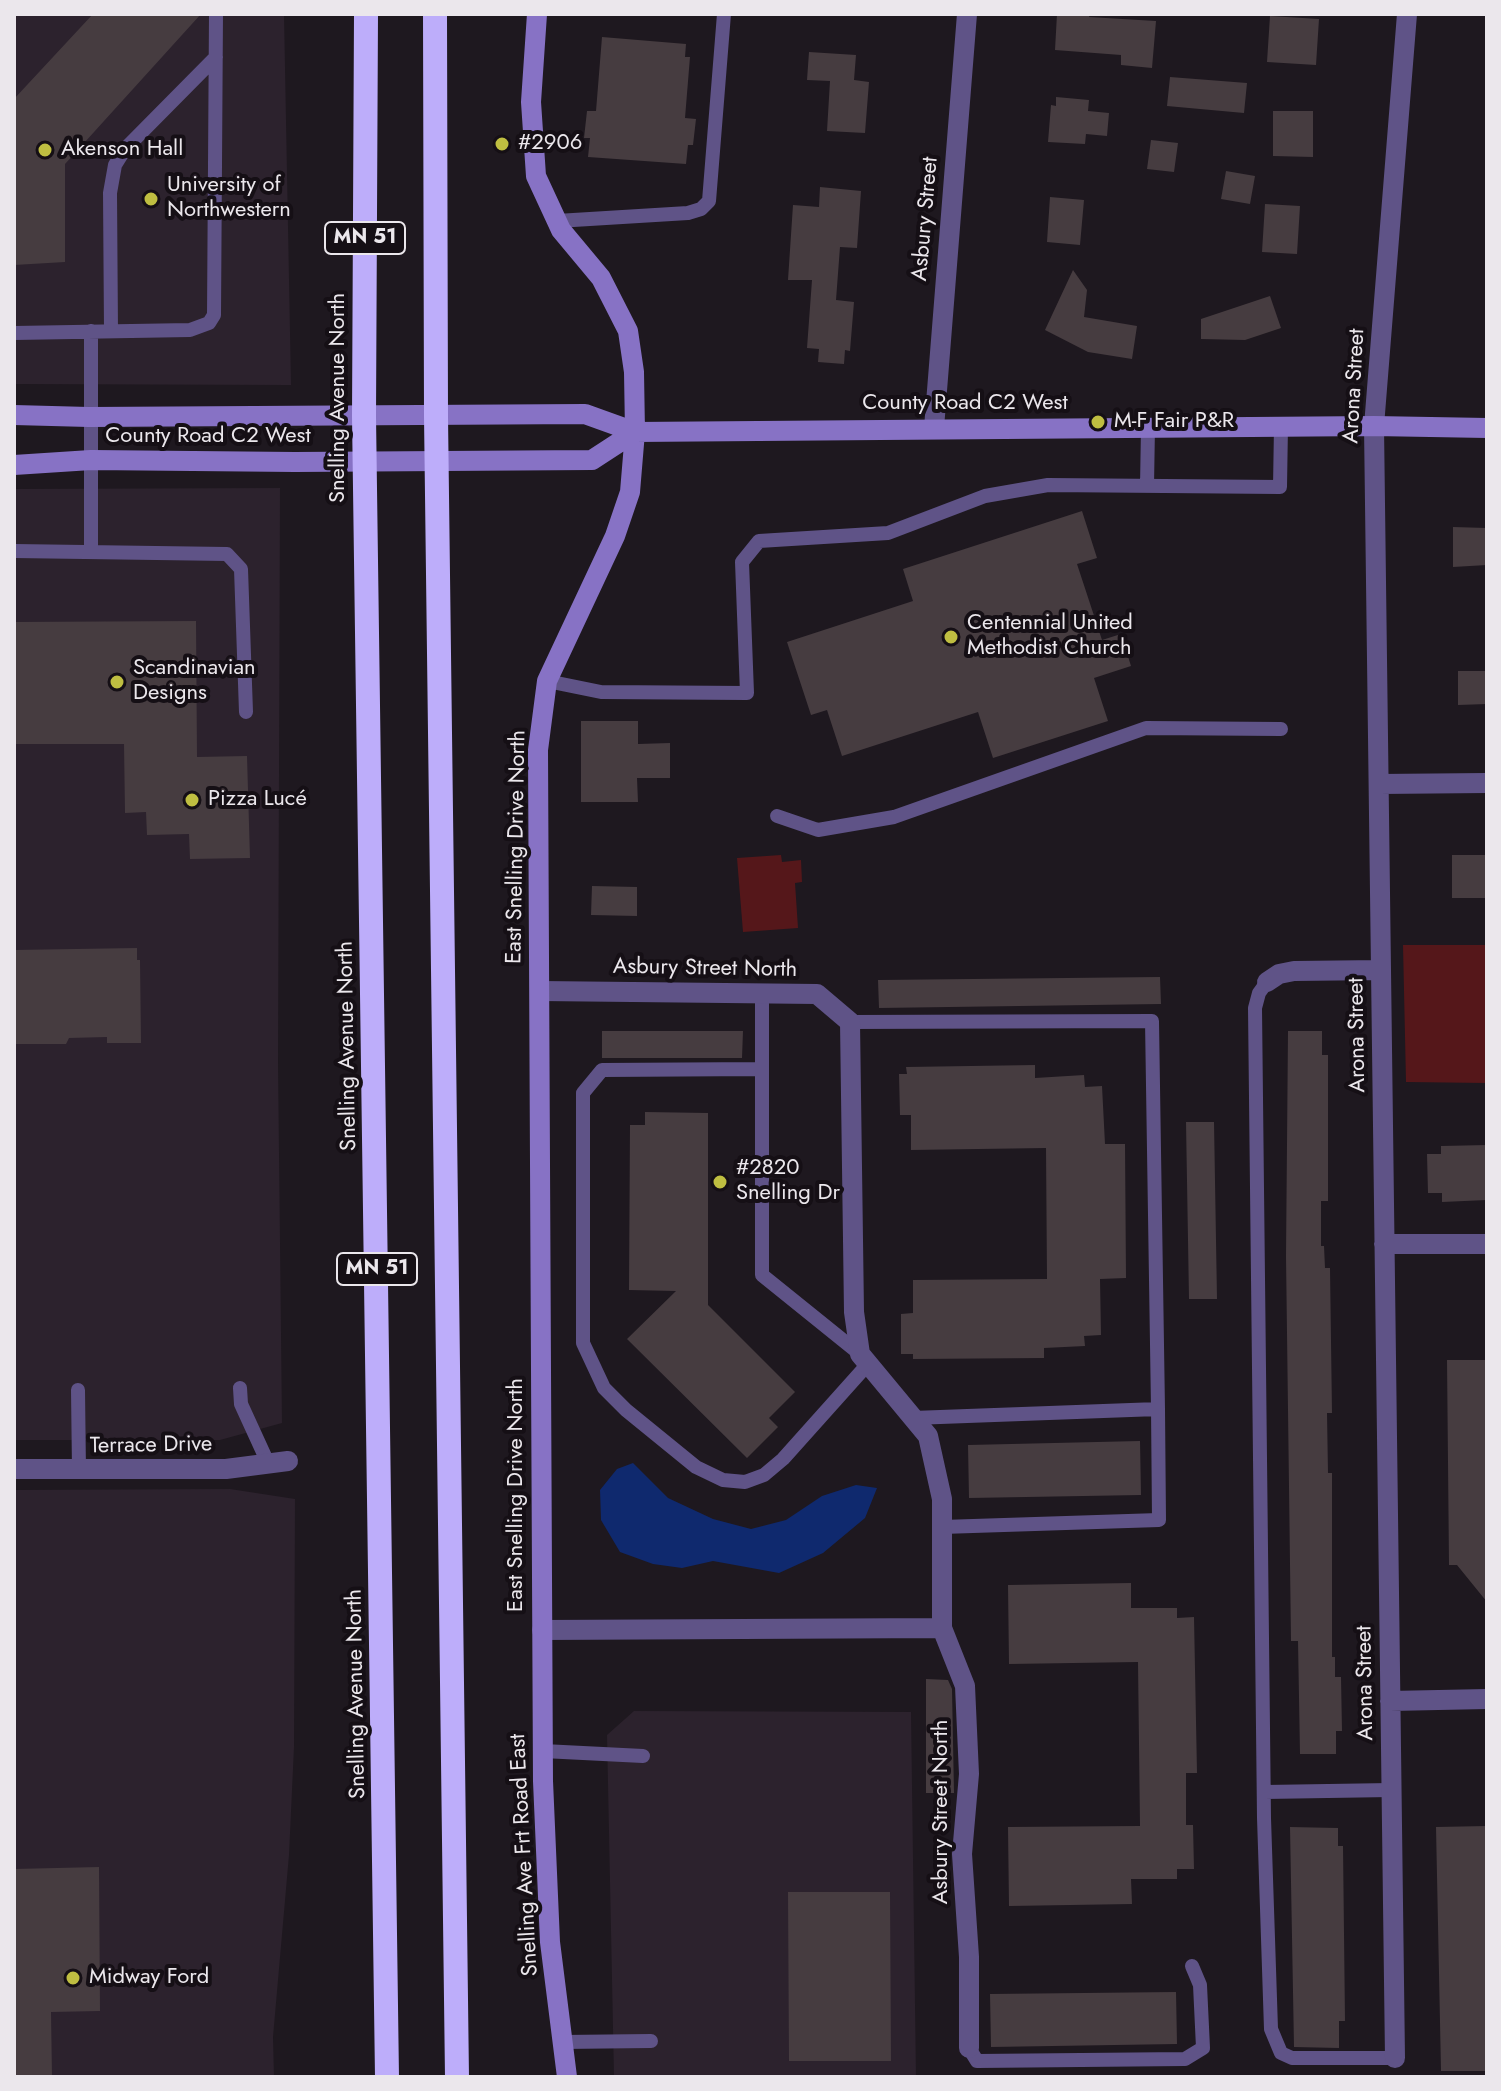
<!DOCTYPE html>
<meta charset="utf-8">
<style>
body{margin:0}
#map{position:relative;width:1501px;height:2091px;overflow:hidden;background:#1e181f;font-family:Jost,sans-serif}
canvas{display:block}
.frame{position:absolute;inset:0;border:16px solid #ebe7ec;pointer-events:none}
</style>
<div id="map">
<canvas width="1501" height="2091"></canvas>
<div class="frame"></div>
</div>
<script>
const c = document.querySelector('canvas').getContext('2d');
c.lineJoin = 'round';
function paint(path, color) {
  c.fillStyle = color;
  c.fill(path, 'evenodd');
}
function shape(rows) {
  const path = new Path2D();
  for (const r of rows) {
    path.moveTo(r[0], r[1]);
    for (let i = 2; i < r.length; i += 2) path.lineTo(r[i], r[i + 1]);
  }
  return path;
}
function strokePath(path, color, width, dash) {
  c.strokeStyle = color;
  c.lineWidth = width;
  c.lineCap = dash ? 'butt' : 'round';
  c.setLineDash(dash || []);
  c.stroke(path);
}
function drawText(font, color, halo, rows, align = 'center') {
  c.font = font + ' Jost,sans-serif';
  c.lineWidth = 8;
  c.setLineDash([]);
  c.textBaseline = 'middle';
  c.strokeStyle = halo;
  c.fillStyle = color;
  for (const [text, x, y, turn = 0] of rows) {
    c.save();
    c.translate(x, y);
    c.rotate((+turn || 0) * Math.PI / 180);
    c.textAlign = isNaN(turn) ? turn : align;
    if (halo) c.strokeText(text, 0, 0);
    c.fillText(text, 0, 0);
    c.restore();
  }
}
const built = shape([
 [14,14,284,14,291,385,14,384],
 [280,488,278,1062,282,1423,220,1440,14,1440,14,489],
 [230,1489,295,1499,294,1747,289,1855,273,2037,274,2077,14,2077,14,1490],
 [634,1711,911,1712,916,2077,614,2077,607,1735]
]);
const green = shape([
 [781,855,782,862,801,860,802,882,795,883,798,928,743,932,737,858],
 [1403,945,1487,945,1487,1083,1406,1082]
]);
const water = shape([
 [633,1463,668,1498,713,1519,751,1529,786,1520,822,1496,856,1485,877,1488,865,1518,823,1553,779,1573,713,1561,682,1568,653,1564,620,1552,601,1520,600,1490,617,1469]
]);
const building = shape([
 [93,14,201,14,65,164,65,262,14,265,14,99],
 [1057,14,1090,14,1089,17,1156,21,1152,68,1121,65,1121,55,1055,50],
 [1270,16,1319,19,1316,65,1267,62],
 [602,37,686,44,685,57,690,57,685,118,696,119,693,145,688,145,686,164,588,157,590,138,584,138,587,111,596,111],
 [809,52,856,55,854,80,869,82,865,133,827,131,830,81,807,80],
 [1170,77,1247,83,1244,113,1167,106],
 [1056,97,1089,100,1088,111,1109,113,1107,136,1086,134,1085,144,1048,142,1051,105,1056,106],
 [1273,111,1313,111,1313,157,1273,156],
 [1151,140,1178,143,1174,172,1147,169],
 [1226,171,1255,176,1250,204,1221,199],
 [820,187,861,191,857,248,840,247,836,300,854,302,850,351,845,350,844,364,818,362,819,349,807,348,812,280,788,280,793,205,819,207],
 [1050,197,1084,200,1080,245,1047,242],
 [1265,204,1300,206,1297,254,1262,252],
 [1073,270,1087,290,1084,317,1137,326,1132,359,1088,352,1045,330],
 [1270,296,1281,328,1245,340,1201,339,1201,319],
 [1082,511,1097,558,1077,564,1102,640,1121,634,1131,666,1094,678,1108,721,993,758,978,712,842,756,827,710,811,715,787,642,913,601,903,569],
 [1453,527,1487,528,1487,565,1453,567],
 [196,621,197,757,247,756,250,858,190,859,189,834,147,835,146,812,125,813,124,744,14,744,14,622],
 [1458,671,1487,671,1487,704,1458,705],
 [581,721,638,721,638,744,670,743,670,778,637,778,638,802,581,802],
 [1452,855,1487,855,1487,898,1452,898],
 [592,886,637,887,637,916,591,915],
 [137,948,137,960,140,960,141,1043,107,1043,107,1037,69,1038,66,1044,14,1044,14,950],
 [1160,977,1161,1004,879,1008,878,980],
 [602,1031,743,1031,742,1058,602,1058],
 [1288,1031,1322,1031,1322,1055,1328,1055,1328,1201,1321,1201,1321,1246,1324,1246,1325,1268,1330,1268,1332,1413,1327,1413,1328,1473,1332,1473,1332,1657,1335,1657,1335,1677,1341,1677,1342,1731,1336,1731,1336,1754,1300,1754,1298,1641,1291,1641,1286,1256],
 [1035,1065,1035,1078,1084,1075,1085,1087,1102,1086,1105,1144,1125,1144,1126,1278,1100,1279,1101,1335,1084,1336,1085,1346,1044,1348,1044,1358,913,1359,913,1354,901,1354,901,1314,913,1313,913,1280,1047,1279,1046,1148,911,1150,911,1115,900,1115,899,1074,907,1074,906,1067],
 [645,1112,708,1113,708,1305,795,1392,769,1418,778,1427,747,1458,627,1339,676,1291,629,1290,630,1125,645,1125],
 [1186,1122,1214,1122,1217,1299,1189,1299],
 [1487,1145,1487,1200,1442,1202,1442,1193,1428,1193,1427,1154,1441,1154,1441,1146],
 [1447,1360,1487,1360,1487,1602,1457,1565,1449,1565],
 [1140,1441,1141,1495,969,1498,968,1445],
 [1131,1583,1131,1608,1177,1608,1177,1618,1194,1617,1197,1773,1186,1773,1186,1825,1193,1825,1194,1869,1177,1869,1177,1879,1131,1879,1132,1904,1009,1906,1008,1827,1140,1826,1138,1662,1009,1664,1008,1585],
 [926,1679,948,1680,952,1689,954,1793,926,1793],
 [1487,1826,1487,2071,1441,2071,1436,1827],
 [1290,1827,1338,1828,1338,1846,1343,1846,1345,2021,1339,2021,1339,2048,1294,2047],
 [99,1867,100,2011,51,2012,52,2077,14,2077,14,1869],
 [788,1892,890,1892,891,2061,789,2061],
 [1176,1992,1177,2044,991,2047,990,1994]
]);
const lane = shape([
 [557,221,688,213,701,209,709,201,724,14],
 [91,331,91,552],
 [111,331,110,193,115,165,125,149,216,57],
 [14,333,190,330,209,323,214,315,216,14],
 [1147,486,1148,427],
 [14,551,227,554,241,569,246,712],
 [547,681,601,692,747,693,742,562,759,541,888,533,985,496,1048,485,1280,487,1281,426],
 [777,816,818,830,894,817,1146,728,1281,729],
 [1267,982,1259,993,1255,1008,1264,1818,1271,2029,1281,2053,1292,2058,1395,2058],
 [762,994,762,1275,860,1354],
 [850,1022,1152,1021,1158,1409],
 [762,1069,602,1070,583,1093,583,1343,604,1388,626,1410,696,1467,723,1480,745,1482,764,1475,783,1459,868,1364],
 [240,1388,241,1404,268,1463],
 [78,1390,79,1471],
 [913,1418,1158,1409,1159,1520,942,1527],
 [543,1751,643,1756],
 [1265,1792,1391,1790],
 [562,2042,651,2041],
 [969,2048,977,2061,1185,2059,1203,2048,1200,1985,1192,1966]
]);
const street = shape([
 [934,428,967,14],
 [1379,784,1487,783],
 [1267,982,1279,974,1294,971,1381,970],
 [540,991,817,994,850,1022,854,1312,860,1354,928,1436,942,1499,942,1628,965,1686,969,1774,962,1854,969,1957,969,2048],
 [1384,1244,1487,1244],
 [14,1469,226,1469,288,1461],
 [542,1630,942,1628],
 [1390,1701,1487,1699],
 [1395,2058,1374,426,1407,14]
]);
const secondary = shape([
 [537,14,531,102,536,176,561,230,601,278,628,331,634,372,635,432,630,492,615,536,547,681,538,750,543,1781,550,1942,567,2077],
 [14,415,89,417,585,414,635,432,1374,426,1487,428],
 [14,465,91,460,295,462,592,460,635,432]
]);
const highway = shape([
 [366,14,364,416,387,2077],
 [435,14,436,416,457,2077]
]);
const markers = [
 [502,144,8,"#bfbe41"],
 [45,150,8,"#bfbe41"],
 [151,199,8,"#bfbe41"],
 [1098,422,8,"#bfbe41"],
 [951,637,8,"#bfbe41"],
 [117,682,8,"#bfbe41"],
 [192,800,8,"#bfbe41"],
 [720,1182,8,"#bfbe41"],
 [73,1978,8,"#bfbe41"]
];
const shields = [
 [365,238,80],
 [377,1269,80]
];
const shieldNames = [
 ["MN 51",365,238],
 ["MN 51",377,1269]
];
const poiNames = [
 ["#2906",518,144],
 ["Akenson Hall",61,150],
 ["University of",167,186],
 ["Northwestern",167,211],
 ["M-F Fair P&R",1114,422],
 ["Centennial United",967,624],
 ["Methodist Church",967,649],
 ["Scandinavian",133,669],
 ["Designs",133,694],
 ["Pizza Lucé",208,800],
 ["#2820",736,1169],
 ["Snelling Dr",736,1194],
 ["Midway Ford",89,1978]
];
const streetNames = [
 ["Asbury Street",926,219,-85],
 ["Arona Street",1355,386,-87],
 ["Snelling Avenue North",339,398,-90],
 ["County Road C2 West",965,404],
 ["County Road C2 West",208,437],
 ["East Snelling Drive North",517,847,-89],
 ["Asbury Street North",705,969,1],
 ["Arona Street",1358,1035,-91],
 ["Snelling Avenue North",348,1046,-91],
 ["Terrace Drive",151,1446,-1],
 ["East Snelling Drive North",517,1495,-90],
 ["Arona Street",1366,1683,-91],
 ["Snelling Avenue North",357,1694,-91],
 ["Asbury Street North",942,1812,-90],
 ["Snelling Ave Frt Road East",525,1855,-93]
];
paint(built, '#2c222d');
paint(green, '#55171a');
paint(water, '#0f296e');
paint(building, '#463c40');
strokePath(lane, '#5f5387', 14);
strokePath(street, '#5f5387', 20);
strokePath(secondary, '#8772c5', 20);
strokePath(highway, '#bdadfa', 24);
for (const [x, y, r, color] of markers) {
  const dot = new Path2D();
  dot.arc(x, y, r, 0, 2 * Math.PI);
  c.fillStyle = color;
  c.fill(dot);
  strokePath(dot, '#150f15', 3);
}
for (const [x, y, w] of shields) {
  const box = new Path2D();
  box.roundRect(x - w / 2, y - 16, w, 32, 6);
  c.fillStyle = '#150f15';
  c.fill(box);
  strokePath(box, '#ebe7ec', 2);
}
drawText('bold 20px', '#ebe7ec', null, shieldNames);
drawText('22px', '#ebe7ec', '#150f15', poiNames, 'left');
drawText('22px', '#ebe7ec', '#150f15', streetNames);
</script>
